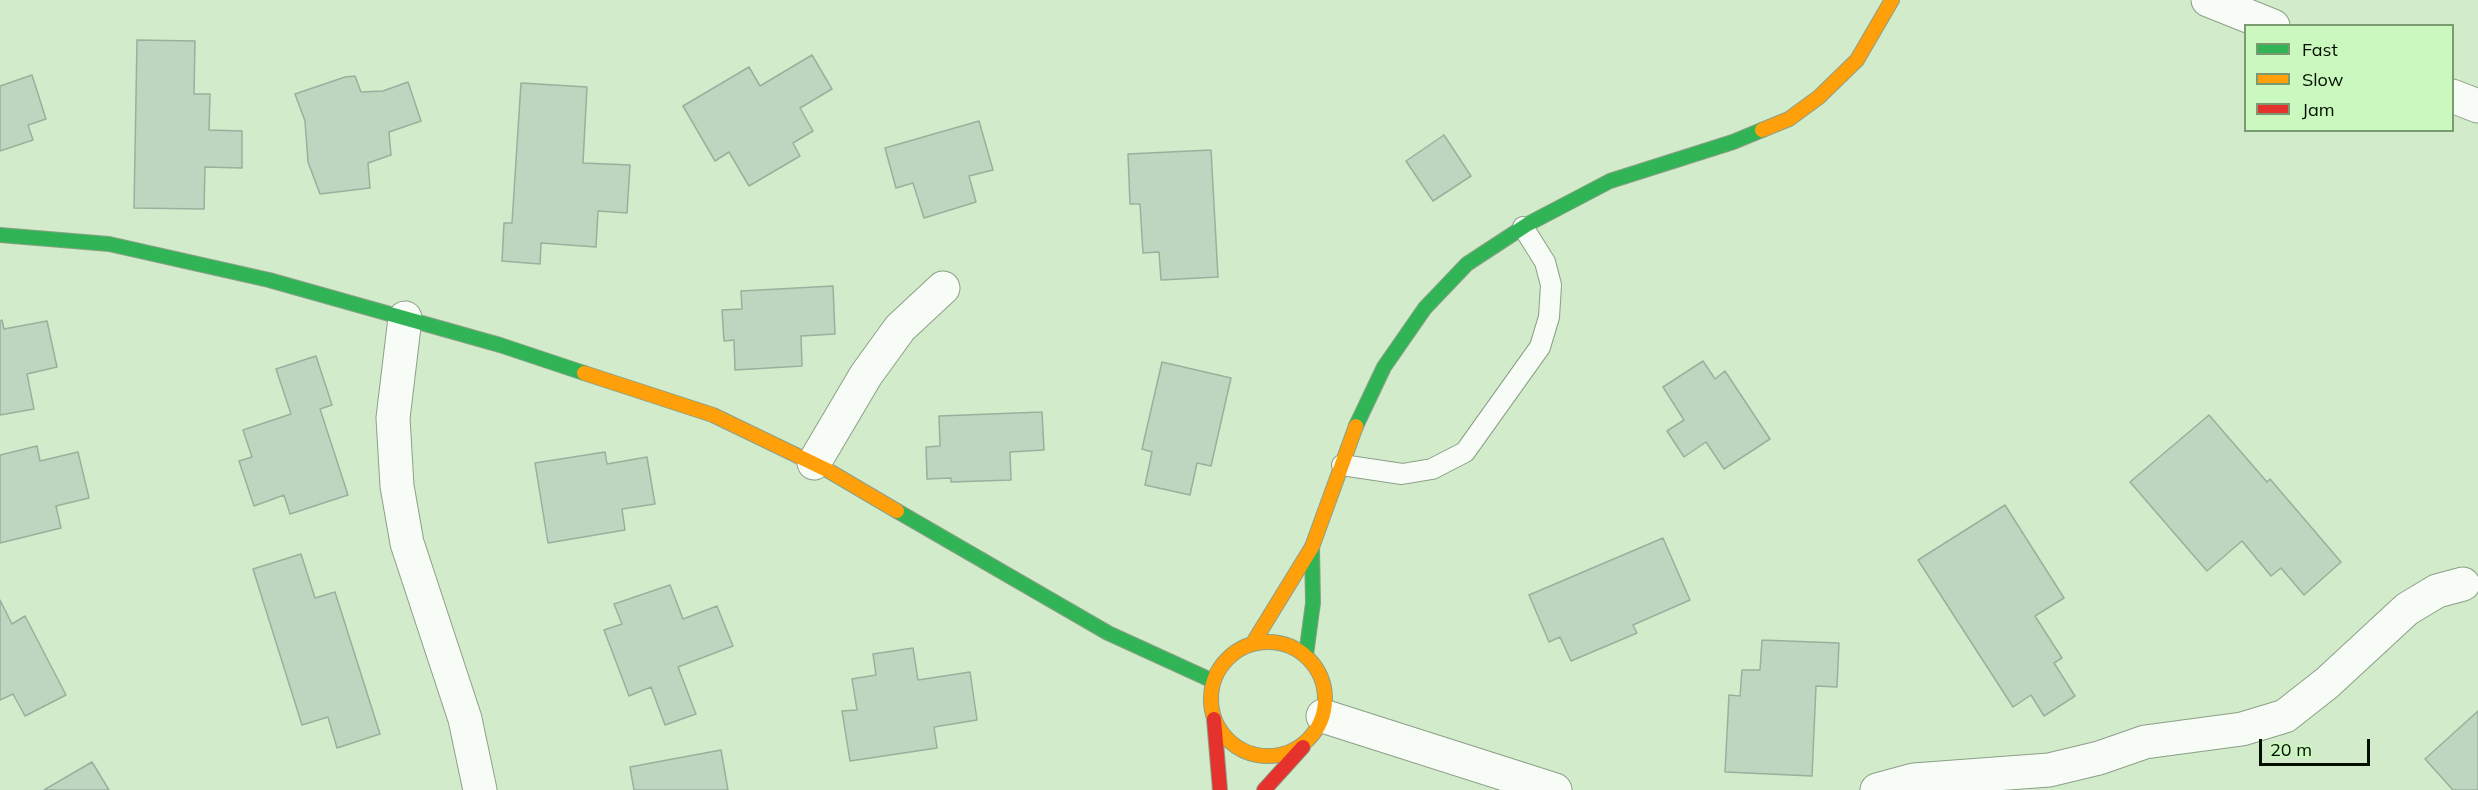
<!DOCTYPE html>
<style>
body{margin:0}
#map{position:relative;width:2478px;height:790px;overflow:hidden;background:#d2ebcb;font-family:Mulish,sans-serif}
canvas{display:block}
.legend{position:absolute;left:2244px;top:24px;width:210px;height:108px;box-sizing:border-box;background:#caf8be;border:2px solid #7a9b72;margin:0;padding:8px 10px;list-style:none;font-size:18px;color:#031001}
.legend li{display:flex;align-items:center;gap:12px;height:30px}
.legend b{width:30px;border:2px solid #7a9b72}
.scale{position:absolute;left:2259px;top:739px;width:111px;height:27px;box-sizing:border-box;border:3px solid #031001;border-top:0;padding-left:8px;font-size:18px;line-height:21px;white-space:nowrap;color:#031001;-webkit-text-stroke:4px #caf8be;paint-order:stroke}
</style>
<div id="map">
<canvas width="2478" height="790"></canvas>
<ul class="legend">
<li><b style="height:8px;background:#30b455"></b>Fast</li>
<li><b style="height:8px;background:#ff9f0a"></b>Slow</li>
<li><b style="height:8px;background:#e5322d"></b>Jam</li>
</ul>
<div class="scale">20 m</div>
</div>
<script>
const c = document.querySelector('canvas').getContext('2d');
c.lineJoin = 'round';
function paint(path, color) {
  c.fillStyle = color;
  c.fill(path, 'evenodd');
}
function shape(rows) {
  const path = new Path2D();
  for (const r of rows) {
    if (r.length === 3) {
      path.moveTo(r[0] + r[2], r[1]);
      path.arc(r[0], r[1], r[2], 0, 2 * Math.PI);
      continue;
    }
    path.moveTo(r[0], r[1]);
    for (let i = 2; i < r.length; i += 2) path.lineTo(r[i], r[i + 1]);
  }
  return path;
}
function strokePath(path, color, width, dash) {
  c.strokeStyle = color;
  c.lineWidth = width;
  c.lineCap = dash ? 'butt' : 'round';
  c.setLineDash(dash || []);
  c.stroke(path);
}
const building = shape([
 [137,40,195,41,194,94,210,94,209,130,242,131,242,168,205,167,204,209,134,208,137,40],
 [812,55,832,89,800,108,813,131,793,143,800,156,749,186,729,152,715,161,683,106,749,67,760,86,812,55],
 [32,75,46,119,28,125,33,140,0,151,0,86,32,75],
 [355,76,361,92,383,91,408,82,421,121,389,132,391,155,368,163,370,188,320,194,308,162,305,121,295,94,345,77,355,76],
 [521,83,587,87,583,163,630,165,627,213,598,211,596,247,541,243,540,264,502,261,504,223,512,223,521,83],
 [979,121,993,170,969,176,976,202,924,218,913,183,896,188,885,148,979,121],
 [1444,135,1471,176,1433,201,1406,161,1444,135],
 [1211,150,1218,277,1161,280,1159,252,1143,253,1140,204,1130,204,1128,154,1211,150],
 [833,286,835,334,801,336,802,366,735,370,734,340,724,341,722,310,742,309,741,291,833,286],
 [2,320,4,329,47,321,57,367,27,374,34,409,0,415,0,321,2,320],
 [316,356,332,405,320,409,348,495,290,514,284,495,254,506,239,461,252,457,243,430,291,414,276,369,316,356],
 [1703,361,1715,379,1725,371,1770,439,1724,469,1706,442,1684,457,1667,431,1684,420,1663,387,1703,361],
 [1162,362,1231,378,1211,466,1197,463,1190,495,1145,485,1152,452,1142,449,1162,362],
 [1042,412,1044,450,1010,452,1011,480,951,482,951,478,927,479,926,447,940,446,939,416,1042,412],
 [2209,415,2267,482,2270,479,2341,562,2304,595,2281,568,2271,576,2242,541,2207,571,2130,482,2209,415],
 [37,446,40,461,78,452,89,498,56,506,61,528,0,543,0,455,37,446],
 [605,452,607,464,647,457,655,504,622,509,625,530,548,543,535,463,605,452],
 [2005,505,2064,598,2035,616,2062,658,2054,663,2075,696,2044,716,2031,695,2013,707,1918,560,2005,505],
 [1663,538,1690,600,1633,625,1637,633,1571,661,1560,637,1549,642,1529,595,1663,538],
 [301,554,315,598,335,592,380,734,337,748,328,717,302,725,253,569,301,554],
 [670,585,683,619,717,606,733,646,678,667,696,714,665,725,651,687,629,696,604,630,622,624,614,604,670,585],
 [0,600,12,624,25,616,66,695,25,716,13,694,0,700,0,600],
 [1762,640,1839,643,1837,687,1816,686,1812,776,1725,772,1729,695,1740,696,1742,670,1760,670,1762,640],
 [913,648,918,680,970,672,977,720,934,727,937,748,850,761,842,711,857,710,852,679,876,675,873,654,913,648],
 [2478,711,2478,790,2453,790,2425,759,2478,711],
 [721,750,728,790,634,790,630,767,721,750],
 [92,762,109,790,44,790,92,762]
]);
const lane = shape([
 [1342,465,1402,474,1432,469,1465,452,1540,347,1549,317,1551,285,1545,262,1523,227]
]);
const street = shape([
 [2208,0,2273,26],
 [2452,96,2478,106],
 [405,318,393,418,397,486,407,543,465,719,480,790],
 [814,463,866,375,900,328,943,288],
 [1323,716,1555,790],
 [1877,790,1914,780,2049,770,2099,758,2145,742,2242,729,2285,716,2327,683,2407,609,2437,591,2463,584]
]);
const fast = shape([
 [0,235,109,244,269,280,500,345,584,373],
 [1356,426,1384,367,1425,308,1467,264,1528,224,1610,181,1733,142,1762,130],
 [897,511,1108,633,1213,681],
 [1306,655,1313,603,1312,547]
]);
const slow = shape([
 [1762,130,1789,119,1819,97,1857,60,1892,0],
 [584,373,713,415,829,471,897,511],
 [1268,699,57],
 [1253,643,1312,547,1356,426]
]);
const jam = shape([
 [1214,719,1220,790],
 [1264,790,1303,747]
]);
paint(building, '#bed6c0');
strokePath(building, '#98b19c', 1.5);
strokePath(lane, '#8c9f87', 22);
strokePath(street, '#8c9f87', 35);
strokePath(fast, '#8c9f87', 16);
strokePath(slow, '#8c9f87', 16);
strokePath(jam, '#8c9f87', 16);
strokePath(lane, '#f8fcf7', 20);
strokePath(street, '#f8fcf7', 33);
strokePath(fast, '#30b455', 14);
strokePath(slow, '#ff9f0a', 14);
strokePath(jam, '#e5322d', 14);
</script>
